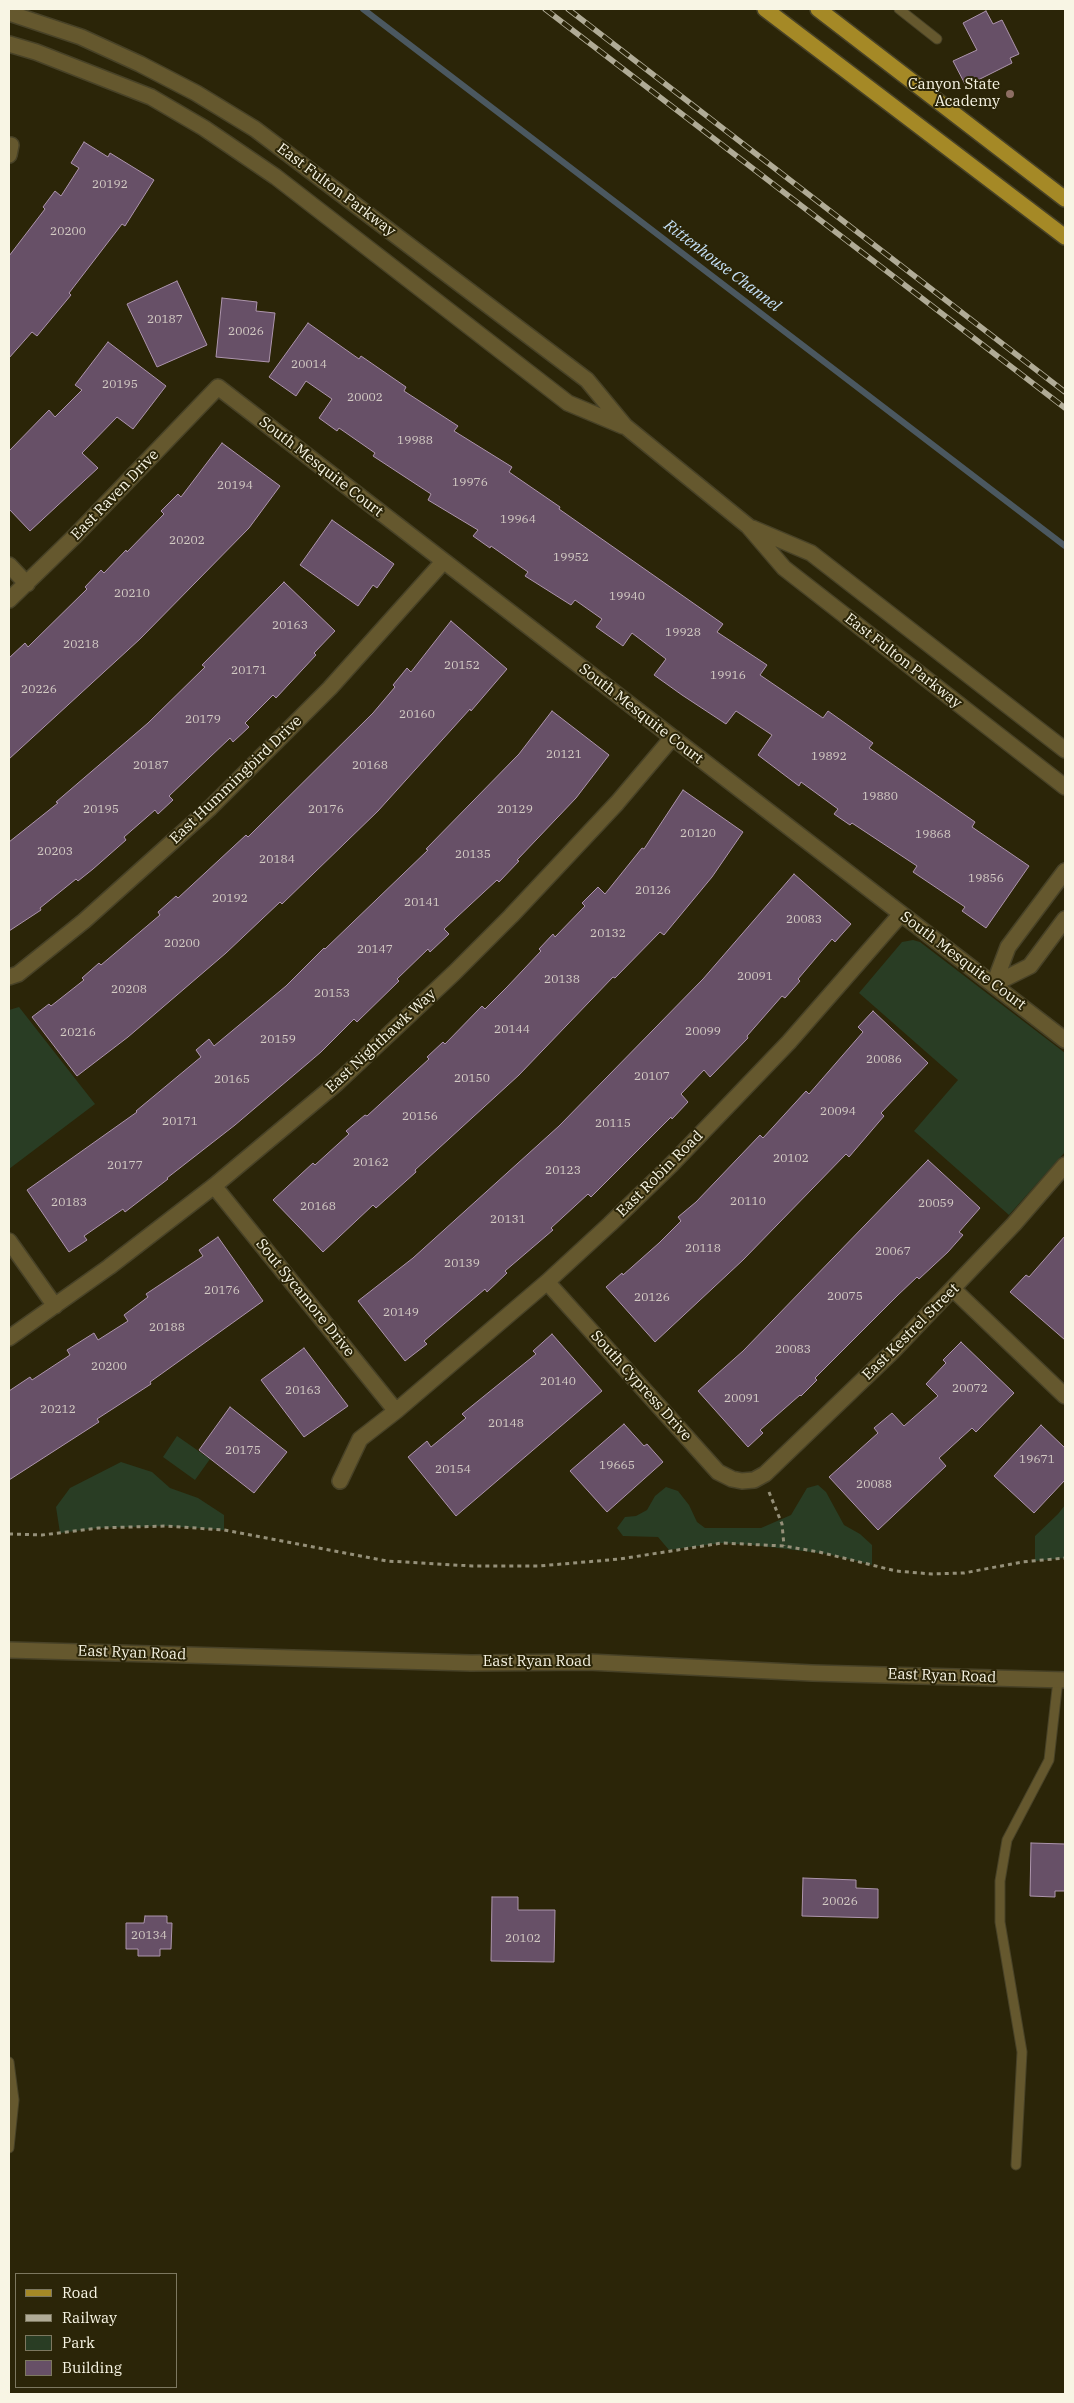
<!DOCTYPE html>
<style>
body{margin:0}
#map{position:relative;width:1074px;height:2403px;overflow:hidden;background:#2b2508;font-family:"IBM Plex Serif",serif}
canvas{display:block}
.frame{position:absolute;inset:0;border:10px solid #f8f5e4;pointer-events:none}
.legend{position:absolute;left:15px;top:2273px;width:162px;height:115px;box-sizing:border-box;background:#2b2508;border:1px solid #7d7860;margin:0;padding:6px 9px;list-style:none;font-size:15px;color:#f8f5e4}
.legend li{display:flex;align-items:center;gap:10px;height:25px}
.legend b{width:25px;border:1px solid #7d7860}
</style>
<div id="map">
<canvas width="1074" height="2403"></canvas>
<div class="frame"></div>
<ul class="legend">
<li><b style="height:6px;background:#a58926"></b>Road</li>
<li><b style="height:6px;background:#b0ab96"></b>Railway</li>
<li><b style="height:14px;background:#293d24"></b>Park</li>
<li><b style="height:14px;background:#675067"></b>Building</li>
</ul>
</div>
<script>
const c = document.querySelector('canvas').getContext('2d');
c.lineJoin = 'round';
function paint(path, color) {
  c.fillStyle = color;
  c.fill(path, 'evenodd');
}
function shape(rows) {
  const path = new Path2D();
  for (const r of rows) {
    path.moveTo(r[0], r[1]);
    for (let i = 2; i < r.length; i += 2) path.lineTo(r[i], r[i + 1]);
  }
  return path;
}
function strokePath(path, color, width, dash) {
  c.strokeStyle = color;
  c.lineWidth = width;
  c.lineCap = dash ? 'butt' : 'round';
  c.setLineDash(dash || []);
  c.stroke(path);
}
function drawText(font, color, halo, rows, align = 'center') {
  c.font = font + ' "IBM Plex Serif",serif';
  c.lineWidth = 4;
  c.setLineDash([]);
  c.textBaseline = 'middle';
  c.strokeStyle = halo;
  c.fillStyle = color;
  for (const [text, x, y, turn = 0] of rows) {
    c.save();
    c.translate(x, y);
    c.rotate((+turn || 0) * Math.PI / 180);
    c.textAlign = isNaN(turn) ? turn : align;
    if (halo) c.strokeText(text, 0, 0);
    c.fillText(text, 0, 0);
    c.restore();
  }
}
const green = shape([
 [913,940,920,942,1065,1053,1065,1152,1009,1215,914,1131,958,1080,859,993,902,942],
 [19,1007,95,1104,9,1169,9,1010],
 [177,1436,210,1459,195,1480,163,1457],
 [121,1462,152,1472,170,1488,198,1498,224,1515,224,1530,166,1526,98,1528,60,1533,56,1507,70,1488],
 [818,1485,826,1492,844,1525,860,1534,872,1545,872,1565,828,1554,753,1545,722,1543,669,1550,658,1537,623,1536,617,1528,625,1517,636,1516,647,1510,655,1496,666,1487,678,1491,689,1505,697,1522,705,1528,761,1528,791,1515,807,1488],
 [1065,1505,1065,1558,1035,1561,1035,1536,1058,1514]
]);
const stream = shape([
 [363,9,1065,546]
]);
const building = shape([
 [986,11,993,24,1002,20,1019,54,1010,58,1012,63,966,86,953,61,977,50,963,23,986,11],
 [84,142,108,157,110,153,154,180,125,226,122,224,69,293,71,295,37,336,32,332,9,358,9,256,45,209,43,207,55,191,61,196,79,168,71,163,84,142],
 [177,281,207,345,157,367,127,304,177,281],
 [222,298,257,302,256,311,275,313,269,362,216,357,222,298],
 [308,323,359,359,361,356,406,387,404,391,458,426,454,431,512,467,509,472,560,507,559,509,723,624,717,632,767,665,760,675,823,718,828,711,873,743,869,748,975,822,972,827,1029,866,986,928,962,911,965,907,913,872,917,866,852,823,850,825,834,814,838,809,801,782,799,786,758,755,772,735,736,711,726,724,682,695,654,675,666,659,632,633,623,646,596,627,602,619,575,600,571,605,525,576,528,572,491,546,490,548,473,536,478,530,428,500,431,494,373,456,375,453,339,428,337,431,319,418,332,399,306,381,296,396,269,377,308,323],
 [108,342,166,386,133,429,117,417,82,453,98,468,30,531,9,509,9,451,49,410,55,417,82,390,75,385,108,342],
 [222,443,280,486,249,528,140,639,9,759,9,658,25,643,28,647,87,589,85,587,101,570,104,573,126,550,127,552,164,514,161,511,178,494,181,497,222,443],
 [332,520,394,564,377,588,373,585,358,606,300,565,332,520],
 [284,582,335,631,314,653,316,655,276,698,273,695,245,723,249,727,233,742,230,738,169,796,173,800,158,814,155,810,124,837,126,840,93,869,78,881,76,879,40,908,41,910,9,931,9,842,58,803,56,802,148,723,205,667,202,665,284,582],
 [451,621,507,669,471,711,470,709,378,811,282,904,280,902,226,953,128,1037,77,1076,32,1017,49,1004,51,1006,84,980,82,978,99,963,101,965,160,915,158,912,176,896,178,898,246,835,248,837,373,713,395,687,393,685,407,668,411,672,451,621],
 [552,711,609,755,576,798,517,860,519,861,499,882,497,880,444,929,449,934,430,952,428,949,397,979,399,981,357,1022,354,1019,321,1052,235,1125,167,1178,168,1179,125,1212,123,1209,84,1236,87,1240,69,1252,27,1190,137,1112,136,1111,201,1057,196,1050,209,1039,214,1046,286,986,324,948,325,949,428,850,426,849,519,754,552,711],
 [683,790,743,832,712,877,664,935,660,932,615,978,613,977,519,1075,415,1170,416,1172,376,1208,373,1205,323,1252,273,1200,313,1163,315,1165,349,1134,346,1131,365,1115,367,1116,429,1059,427,1057,443,1042,445,1044,482,1006,485,1009,507,987,541,951,539,949,553,934,555,937,585,906,582,903,598,887,605,894,642,848,644,849,683,790],
 [794,874,851,924,835,942,832,939,798,979,800,981,785,998,782,996,747,1036,748,1038,710,1077,704,1070,681,1094,688,1102,672,1119,671,1117,591,1197,588,1194,551,1228,553,1230,505,1271,507,1273,487,1292,485,1289,424,1341,427,1344,405,1361,358,1301,413,1258,559,1126,703,979,794,874],
 [873,1011,928,1063,881,1113,884,1116,849,1157,846,1154,743,1260,655,1342,606,1287,622,1273,623,1275,659,1243,681,1221,678,1217,696,1202,760,1135,763,1138,806,1091,809,1094,863,1032,858,1027,873,1011],
 [928,1160,980,1208,959,1232,963,1235,948,1252,919,1279,917,1277,898,1295,815,1378,817,1380,801,1396,800,1395,760,1430,763,1433,748,1447,698,1391,743,1351,928,1160],
 [1065,1236,1065,1340,1010,1292,1026,1275,1029,1277,1065,1236],
 [218,1237,263,1301,150,1382,151,1384,97,1419,99,1422,9,1480,9,1391,30,1377,32,1380,70,1355,67,1350,94,1333,98,1340,128,1321,124,1315,148,1297,146,1294,203,1256,199,1250,218,1237],
 [552,1334,602,1391,456,1516,408,1457,427,1441,431,1447,466,1418,462,1414,536,1354,533,1351,552,1334],
 [961,1342,1014,1393,976,1432,972,1428,939,1458,946,1466,878,1530,829,1477,878,1433,874,1428,892,1413,904,1426,938,1396,926,1384,946,1363,943,1360,961,1342],
 [304,1348,348,1406,304,1437,261,1380,304,1348],
 [230,1407,287,1452,254,1493,199,1450,230,1407],
 [624,1424,644,1446,647,1444,663,1462,607,1512,570,1471,624,1424],
 [1041,1425,1065,1448,1065,1480,1034,1513,994,1476,1041,1425],
 [1031,1843,1065,1844,1065,1891,1055,1891,1055,1897,1030,1896,1031,1843],
 [803,1878,856,1880,856,1888,878,1889,878,1918,802,1916,803,1878],
 [492,1897,518,1897,518,1910,555,1910,554,1962,491,1961,492,1897],
 [145,1916,167,1916,167,1923,172,1923,171,1949,160,1949,160,1956,138,1956,138,1949,126,1949,126,1923,144,1923,145,1916]
]);
const path = shape([
 [769,1492,782,1524,784,1546],
 [9,1534,42,1535,98,1528,166,1526,224,1530,387,1561,472,1566,539,1566,620,1559,722,1543,784,1546,819,1552,896,1571,932,1574,964,1573,1022,1562,1065,1558]
]);
const service = shape([
 [899,9,937,39],
 [9,2062,14,2100,9,2148],
 [1016,2165,1022,2052,1000,1922,1000,1881,1007,1840,1049,1760,1058,1680]
]);
const minor = shape([
 [9,13,81,37,140,64,196,93,255,129,587,380,625,426,748,526,784,568,1065,787],
 [9,44,36,52,151,97,204,128,276,177,568,403,623,426],
 [9,155,11,145],
 [752,528,811,553,1065,750],
 [9,565,27,584],
 [9,600,75,536,218,387,1065,1040],
 [9,977,18,974,84,921,210,808,330,688,443,562],
 [994,984,1008,947,1065,871],
 [994,984,1030,966,1065,919],
 [214,1186,396,1411],
 [9,1241,55,1306],
 [547,1282,718,1472,732,1479,742,1481,754,1480,765,1474,892,1352,1014,1224,1065,1165],
 [953,1289,1065,1396],
 [9,1338,109,1267,214,1186,337,1083,454,973,511,916,617,803,672,738],
 [340,1481,360,1439,396,1411,547,1282,610,1224,671,1165,789,1042,901,914],
 [9,1650,471,1663,588,1662,812,1673,1065,1680]
]);
const primary = shape([
 [765,9,1065,237],
 [818,9,1065,199]
]);
const rail = shape([
 [545,9,1065,408],
 [568,9,1065,392]
]);
const markers = [
 [1010,94,5,"#8d6e63"]
];
const numberNames = [
 ["20192",110,185],
 ["20200",68,232],
 ["20187",165,320],
 ["20026",246,332],
 ["20014",309,365],
 ["20195",120,385],
 ["20002",365,398],
 ["19988",415,441],
 ["19976",470,483],
 ["20194",235,486],
 ["19964",518,520],
 ["20202",187,541],
 ["19952",571,558],
 ["20210",132,594],
 ["19940",627,597],
 ["20163",290,626],
 ["19928",683,633],
 ["20218",81,645],
 ["20152",462,666],
 ["20171",249,671],
 ["19916",728,676],
 ["20226",39,690],
 ["20160",417,715],
 ["20179",203,720],
 ["20121",564,755],
 ["19892",829,757],
 ["20187",151,766],
 ["20168",370,766],
 ["19880",880,797],
 ["20195",101,810],
 ["20176",326,810],
 ["20129",515,810],
 ["20120",698,834],
 ["19868",933,835],
 ["20203",55,852],
 ["20135",473,855],
 ["20184",277,860],
 ["19856",986,879],
 ["20126",653,891],
 ["20192",230,899],
 ["20141",422,903],
 ["20083",804,920],
 ["20132",608,934],
 ["20200",182,944],
 ["20147",375,950],
 ["20091",755,977],
 ["20138",562,980],
 ["20208",129,990],
 ["20153",332,994],
 ["20144",512,1030],
 ["20099",703,1032],
 ["20216",78,1033],
 ["20159",278,1040],
 ["20086",884,1060],
 ["20107",652,1077],
 ["20150",472,1079],
 ["20165",232,1080],
 ["20094",838,1112],
 ["20156",420,1117],
 ["20171",180,1122],
 ["20115",613,1124],
 ["20102",791,1159],
 ["20162",371,1163],
 ["20177",125,1166],
 ["20123",563,1171],
 ["20110",748,1202],
 ["20183",69,1203],
 ["20059",936,1204],
 ["20168",318,1207],
 ["20131",508,1220],
 ["20118",703,1249],
 ["20067",893,1252],
 ["20139",462,1264],
 ["20176",222,1291],
 ["20075",845,1297],
 ["20126",652,1298],
 ["20149",401,1313],
 ["20188",167,1328],
 ["20083",793,1350],
 ["20200",109,1367],
 ["20140",558,1382],
 ["20072",970,1389],
 ["20163",303,1391],
 ["20091",742,1399],
 ["20212",58,1410],
 ["20148",506,1424],
 ["20175",243,1451],
 ["19671",1037,1460],
 ["19665",617,1466],
 ["20154",453,1470],
 ["20088",874,1485],
 ["20026",840,1902],
 ["20134",149,1936],
 ["20102",523,1939]
];
const poiNames = [
 ["Canyon State",1000,85],
 ["Academy",1000,102]
];
const streetNames = [
 ["East Fulton Parkway",336,190,37],
 ["South Mesquite Court",321,467,38],
 ["East Raven Drive",115,495,-46],
 ["East Fulton Parkway",903,661,38],
 ["South Mesquite Court",641,714,38],
 ["East Hummingbird Drive",236,780,-44],
 ["South Mesquite Court",963,961,37],
 ["East Nighthawk Way",381,1041,-43],
 ["East Robin Road",660,1174,-45],
 ["Sout Sycamore Drive",305,1298,51],
 ["East Kestrel Street",911,1332,-45],
 ["South Cypress Drive",641,1386,48],
 ["East Ryan Road",132,1653,2],
 ["East Ryan Road",537,1662],
 ["East Ryan Road",942,1676,2]
];
const waterNames = [
 ["Rittenhouse Channel",722,266,37]
];
paint(green, '#293d24');
strokePath(stream, '#4b5860', 6);
paint(building, '#675067');
strokePath(building, '#ad95ad', 1);
strokePath(service, '#484227', 11);
strokePath(minor, '#484227', 18);
strokePath(primary, '#484227', 18);
strokePath(path, '#959079', 3, [4, 4]);
strokePath(service, '#65582e', 9);
strokePath(minor, '#65582e', 15);
strokePath(primary, '#a58926', 15);
strokePath(rail, '#b0ab96', 5.5);
strokePath(rail, '#2b2508', 4, [11]);
for (const [x, y, r, color] of markers) {
  const dot = new Path2D();
  dot.arc(x, y, r, 0, 2 * Math.PI);
  c.fillStyle = color;
  c.fill(dot);
  strokePath(dot, '#2b2508', 2);
}
drawText('12px', '#d4ccc5', null, numberNames);
drawText('15px', '#f8f5e4', '#2b2508', poiNames, 'right');
drawText('15px', '#f8f5e4', '#2b2508', streetNames);
drawText('italic 16px', '#c6e1f8', '#2b2508', waterNames);
</script>
